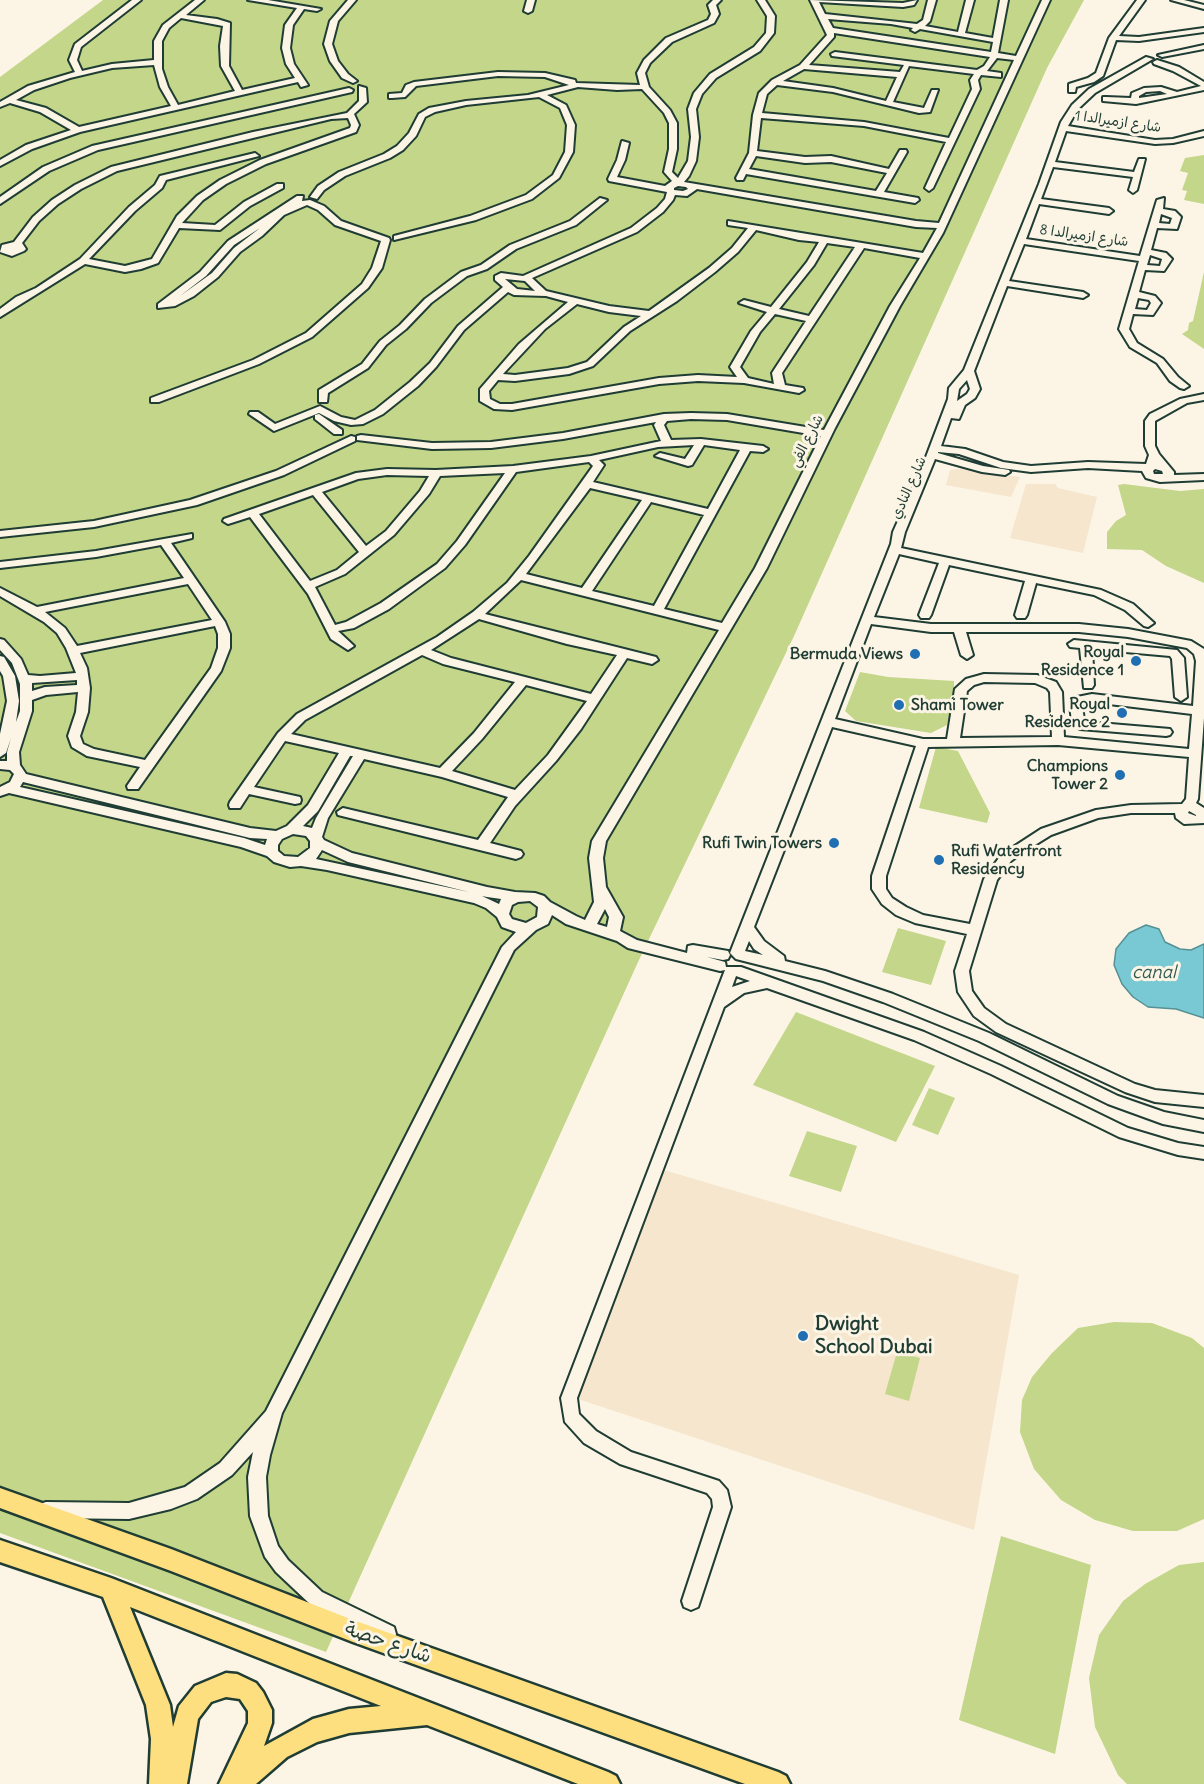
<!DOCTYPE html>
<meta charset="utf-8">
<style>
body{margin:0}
canvas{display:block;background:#fcf5e5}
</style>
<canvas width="1204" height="1784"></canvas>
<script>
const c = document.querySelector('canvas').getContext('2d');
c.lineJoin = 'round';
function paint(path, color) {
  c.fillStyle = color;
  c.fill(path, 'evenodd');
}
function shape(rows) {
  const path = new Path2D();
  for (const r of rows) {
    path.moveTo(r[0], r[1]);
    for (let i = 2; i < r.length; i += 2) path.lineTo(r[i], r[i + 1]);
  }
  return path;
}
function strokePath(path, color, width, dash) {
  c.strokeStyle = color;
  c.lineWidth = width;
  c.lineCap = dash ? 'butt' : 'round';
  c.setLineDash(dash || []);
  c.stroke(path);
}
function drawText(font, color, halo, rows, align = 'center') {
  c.font = font + ' Delius,"Playpen Sans Arabic",sans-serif';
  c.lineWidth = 6;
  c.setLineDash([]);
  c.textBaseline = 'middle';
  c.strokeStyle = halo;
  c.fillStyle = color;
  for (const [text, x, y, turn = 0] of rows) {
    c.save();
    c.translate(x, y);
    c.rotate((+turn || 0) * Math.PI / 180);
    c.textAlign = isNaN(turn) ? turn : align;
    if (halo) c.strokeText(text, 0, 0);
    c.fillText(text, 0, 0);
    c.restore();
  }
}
const built = shape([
 [964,468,984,473,1020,477,1011,497,946,485,950,470],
 [1026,484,1055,484,1058,488,1097,497,1083,553,1010,538],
 [664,1170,1019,1275,974,1530,572,1397]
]);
const green = shape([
 [103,0,1084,0,1047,68,794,636,638,962,326,1652,0,1533,0,77],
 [1204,155,1204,204,1184,200,1187,191,1182,190,1188,173,1180,171,1185,158],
 [1204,272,1204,349,1182,334,1188,330,1189,323,1193,321],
 [1124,484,1180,491,1204,489,1204,583,1166,566,1142,550,1107,549,1107,532,1116,521,1126,515,1118,485],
 [860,672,888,677,954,681,954,696,947,725,931,733,856,721,845,711],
 [936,747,958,751,990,813,987,823,919,808],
 [898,928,946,941,931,985,882,972],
 [796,1012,935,1066,896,1142,753,1085],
 [929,1088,955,1098,938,1135,912,1125],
 [807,1131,857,1146,841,1192,789,1176],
 [1114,1322,1152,1323,1192,1338,1204,1348,1204,1519,1177,1531,1133,1531,1095,1520,1061,1500,1034,1469,1020,1432,1022,1400,1032,1377,1052,1353,1078,1328],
 [897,1352,920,1358,909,1401,885,1394],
 [1001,1536,1091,1565,1055,1754,959,1720],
 [1204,1562,1204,1784,1127,1784,1118,1775,1095,1727,1089,1678,1099,1635,1123,1601,1145,1584,1179,1565]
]);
const water = shape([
 [1146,925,1159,929,1165,942,1180,949,1191,950,1204,944,1204,1018,1176,1009,1148,1007,1133,997,1122,984,1114,965,1116,949,1129,933,1146,925]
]);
const minor = shape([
 [132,0,141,0,81,47,77,60,82,71,112,64,154,60,154,41,163,25,195,0,204,0,186,15,217,19,230,23,229,66,242,90,295,78,286,64,282,48,285,25,297,8,248,0,268,0,321,9,317,11,304,9,293,25,290,48,294,64,308,85,301,87,298,82,80,132,32,149,0,166,0,160,26,145,71,130,40,112,10,103,0,107,0,102,28,86,75,72,69,60,75,44,132,0],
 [181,18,223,26,220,46,221,66,235,91,178,105,168,87,162,69,162,41,169,28,181,18],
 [154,65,160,87,171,106,79,127,46,108,16,100,34,90,70,78,112,68,154,65],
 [348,0,356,0,338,21,332,44,338,61,348,74,357,81,353,83,342,78,330,61,324,44,330,21,348,0],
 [527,0,535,0,532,11,528,13,524,11,527,0],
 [713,0,721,0,716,5,719,14,714,23,672,42,650,63,645,73,649,87,670,110,677,123,677,149,672,172,678,178,688,161,691,137,688,109,694,93,710,74,754,47,766,33,767,16,757,0,765,0,775,16,774,33,760,51,716,78,702,94,696,109,699,137,696,161,689,176,684,182,916,221,939,223,1014,60,997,58,987,71,1001,73,1001,77,981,75,978,80,980,89,933,188,929,191,925,188,946,142,864,126,761,118,757,151,805,157,831,156,889,169,900,150,906,150,907,152,884,192,918,198,919,200,915,203,746,174,743,180,737,180,736,178,749,153,753,115,759,93,772,80,800,65,827,35,810,0,903,3,917,0,914,5,903,7,819,2,825,14,917,24,923,20,928,0,936,0,930,21,925,26,958,32,966,0,974,0,965,33,993,38,1000,0,1008,0,998,53,1016,56,1042,0,1050,0,943,233,900,306,835,428,767,568,606,841,603,858,606,887,623,917,620,931,637,940,687,953,688,946,693,945,728,951,730,955,728,959,723,960,707,957,725,962,726,967,741,967,924,1032,1001,1066,1128,1128,1178,1143,1204,1147,1204,1159,1178,1155,1119,1137,991,1074,914,1040,767,988,744,993,724,1007,577,1398,579,1414,596,1431,631,1452,719,1481,727,1490,731,1507,700,1601,698,1607,691,1610,684,1607,682,1601,713,1507,712,1499,707,1493,620,1464,584,1443,565,1422,561,1398,725,970,720,971,628,948,617,941,566,924,552,915,548,924,536,930,514,950,282,1413,270,1455,266,1477,268,1516,278,1546,288,1560,322,1592,394,1627,396,1634,394,1641,387,1643,310,1604,276,1572,265,1557,250,1516,248,1477,253,1452,232,1475,197,1499,171,1509,129,1519,46,1518,40,1516,37,1510,40,1504,46,1502,129,1503,185,1487,220,1463,266,1411,502,947,516,932,502,927,497,917,486,908,474,903,327,870,301,866,290,867,274,862,267,856,241,847,9,793,0,796,0,787,10,782,14,774,10,770,0,769,0,761,7,761,7,752,11,738,6,753,0,757,0,734,7,701,3,676,0,671,0,656,4,657,15,676,19,701,16,722,20,711,20,684,12,663,0,650,0,639,4,640,21,659,28,675,40,676,76,673,66,648,57,633,44,622,0,596,0,588,37,607,184,578,161,545,96,557,0,568,0,562,96,551,192,534,192,538,171,543,225,622,230,634,230,648,221,671,138,789,128,789,127,786,140,767,87,756,72,747,68,736,76,712,78,692,46,695,32,700,32,711,19,752,20,765,26,774,250,828,276,831,287,826,308,805,339,753,285,741,254,787,300,797,301,800,300,803,295,804,249,794,240,808,230,808,229,805,230,802,278,733,297,714,437,637,473,612,507,583,529,556,593,466,589,462,516,472,465,545,445,568,389,609,354,628,338,631,354,646,348,650,331,639,308,594,250,517,228,524,223,521,224,519,356,473,387,469,436,470,513,466,591,456,661,441,654,425,656,422,563,439,491,448,432,449,357,440,357,436,361,435,432,443,491,442,563,433,664,414,691,413,727,414,824,430,890,306,920,258,864,248,782,373,785,385,803,388,804,390,799,393,744,383,698,381,659,384,512,410,494,409,480,401,480,389,519,344,568,302,546,296,514,295,508,292,464,330,436,367,418,386,383,414,363,424,351,425,334,421,319,413,274,431,249,414,250,412,258,412,275,424,320,406,341,417,355,420,375,410,410,382,430,363,458,326,503,287,495,280,495,276,501,273,523,276,631,228,657,208,665,199,667,192,609,181,608,179,617,160,622,141,629,143,625,160,617,177,665,186,672,181,664,172,669,149,669,123,664,113,642,89,617,90,578,87,547,95,566,105,575,125,573,152,559,178,532,199,476,220,394,240,394,236,470,216,526,195,553,175,565,152,567,125,560,108,539,97,466,105,435,112,425,117,416,136,403,150,390,158,345,176,324,190,317,199,310,197,318,186,339,172,384,154,397,146,409,133,419,114,429,108,466,101,528,95,569,85,545,77,498,76,416,86,405,97,392,98,389,98,389,94,402,93,406,85,414,82,498,72,545,73,575,80,576,83,640,85,637,73,644,60,666,38,708,20,711,14,708,5,713,0],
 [828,19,891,24,913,28,911,30,915,32,920,29,993,42,991,52,833,28,828,19],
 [834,33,990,57,984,66,977,70,835,52,831,54,832,56,904,65,900,72,809,65,834,37,834,33],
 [909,66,974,74,970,80,972,89,949,138,864,122,762,113,767,94,777,85,833,92,919,113,930,112,938,90,932,90,924,108,893,102,909,66],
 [804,69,897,77,886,101,833,88,783,81,804,69],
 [756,156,805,163,831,162,887,173,876,191,749,169,756,156],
 [678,186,686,187,688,189,683,191,674,190,674,188,678,186],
 [697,189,916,227,937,228,923,253,728,221,728,225,748,228,732,248,709,268,649,311,609,306,546,291,532,278,637,232,663,212,673,200,675,195,687,196,697,189],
 [756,230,799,240,819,242,807,262,771,307,744,300,739,303,767,312,751,331,730,367,737,377,698,375,659,378,512,404,500,404,490,399,489,391,498,380,515,381,569,374,593,366,630,331,677,301,715,272,738,252,756,230],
 [827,243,855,247,809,316,779,309,814,265,827,243],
 [505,279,525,281,535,291,517,289,505,279],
 [577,304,609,312,641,316,624,327,587,362,568,368,515,375,503,374,545,329,577,304],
 [775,314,806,321,772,373,774,384,748,378,740,367,760,332,775,314],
 [691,419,727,420,821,436,755,568,722,623,664,609,750,451,763,452,768,449,763,446,701,439,671,440,664,425,667,421,691,419],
 [694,445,685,459,660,453,655,456,688,466,692,465,704,445,740,450,708,509,593,482,604,465,599,460,658,447,694,445],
 [505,473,457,541,437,564,381,603,346,622,335,625,315,587,345,574,394,535,429,494,440,476,505,473],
 [387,475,429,476,420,491,386,531,366,546,322,492,358,479,387,475],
 [590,488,642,500,582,588,526,574,590,488],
 [313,495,359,552,337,570,310,581,259,514,313,495],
 [651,502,704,515,654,606,592,591,651,502],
 [521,580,719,630,592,841,589,858,594,902,585,920,576,916,550,902,544,896,535,893,515,892,487,887,352,853,324,840,322,837,328,818,364,759,442,777,508,797,478,840,343,808,337,812,338,815,516,859,521,857,523,854,521,851,490,843,515,806,556,761,581,729,627,658,652,664,658,660,656,657,485,614,521,580],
 [188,584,212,620,77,646,65,628,45,612,188,584],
 [479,619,567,644,617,655,591,694,451,658,431,650,479,619],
 [215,626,218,634,218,648,211,668,145,760,94,749,83,744,80,736,88,712,90,688,87,668,80,653,215,626],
 [422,655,443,664,515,682,474,733,440,768,291,734,305,720,422,655],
 [77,680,77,685,45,687,32,691,32,683,77,680],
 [526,685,587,701,548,755,515,790,452,771,482,739,526,685],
 [350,756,353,756,316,818,312,828,303,826,318,811,350,756],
 [23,782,250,838,267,839,265,845,244,838,20,787,23,782],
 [293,834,306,836,310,841,310,848,298,857,284,856,278,851,278,845,282,839,293,834],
 [322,850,348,862,469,892,316,859,322,850],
 [482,896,487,897,501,899,499,904,482,896],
 [530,901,538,907,537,917,526,923,512,919,509,914,512,905,518,902,530,901],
 [605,909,609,917,607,927,597,924,605,909],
 [736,976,750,981,732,987,736,976],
 [1137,0,1145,0,1119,36,1139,37,1204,28,1204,32,1139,41,1116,40,1103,76,1094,82,1076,87,1075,92,1069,92,1069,84,1088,78,1096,73,1109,38,1137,0],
 [1171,0,1184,0,1204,5,1204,9,1171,0],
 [1204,45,1204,49,1162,57,1158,55,1204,45],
 [1146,57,1153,59,1095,93,1078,109,1068,126,1155,140,1173,139,1204,131,1204,136,1173,143,1155,144,1066,131,1055,162,1134,172,1139,159,1145,159,1137,190,1133,193,1129,190,1133,177,1053,167,1041,199,1109,208,1113,211,1109,214,1039,204,1026,239,1140,256,1157,200,1164,198,1163,209,1175,211,1181,217,1177,229,1157,228,1151,250,1166,253,1172,259,1164,271,1145,270,1139,292,1155,296,1161,303,1153,315,1133,314,1129,329,1137,343,1163,359,1178,377,1189,386,1184,389,1180,388,1170,381,1157,363,1130,347,1119,329,1139,261,1024,244,1009,281,1083,292,1088,295,1083,298,1007,286,974,371,980,389,975,398,965,405,959,419,951,418,941,446,965,449,1003,462,1031,466,1088,462,1146,464,1149,455,1145,446,1145,421,1150,414,1180,399,1204,394,1204,400,1187,403,1155,421,1155,446,1159,454,1174,472,1174,475,1204,474,1204,480,1160,482,1146,478,1142,471,1088,468,1031,472,1001,468,959,454,938,452,938,453,983,466,1009,470,1010,472,1005,475,982,472,935,459,905,532,901,548,1101,590,1133,604,1154,623,1148,627,1144,626,1125,610,1094,595,1036,583,1027,615,1025,618,1017,618,1015,615,1025,581,949,565,931,615,929,618,921,618,919,615,939,563,899,554,874,617,931,624,1079,624,1128,629,1191,641,1204,649,1204,718,1198,799,1196,803,1204,808,1204,823,1184,824,1176,818,1175,813,1131,813,1098,818,1051,835,1022,853,1011,861,997,880,969,971,972,991,984,1008,1006,1024,1135,1084,1155,1090,1204,1095,1204,1107,1155,1102,1125,1092,996,1032,974,1016,958,992,955,971,967,934,915,923,896,915,882,904,872,889,872,876,916,746,832,727,754,927,764,941,784,956,785,961,825,971,893,994,989,1033,1118,1096,1164,1112,1204,1120,1204,1132,1163,1124,1108,1104,979,1041,883,1002,823,981,736,959,730,953,891,544,893,532,923,465,948,399,949,388,964,370,1039,184,1061,122,1072,105,1089,89,1146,57],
 [1161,214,1172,218,1170,224,1159,223,1161,214],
 [1150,255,1162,259,1160,266,1147,265,1150,255],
 [1138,298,1149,300,1151,303,1147,310,1135,309,1138,298],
 [967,380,970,389,967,394,957,401,959,389,967,380],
 [1155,469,1162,471,1163,474,1154,474,1153,471,1155,469],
 [871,624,931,632,954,632,961,655,967,659,973,655,966,632,1079,632,1128,637,1187,648,1194,654,1196,661,1193,706,1092,694,1077,697,1070,706,1072,721,1080,729,1166,736,1170,735,1172,732,1170,729,1087,722,1084,719,1082,707,1085,703,1092,702,1192,714,1189,749,1064,737,1062,692,1056,682,1037,675,984,674,966,679,955,689,947,739,923,739,835,719,871,624],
 [984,682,1035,683,1047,688,1050,692,1052,737,960,738,967,691,974,685,984,682],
 [1058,745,1189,757,1186,799,1182,804,1131,805,1096,810,1041,829,1001,855,984,879,970,924,923,915,906,907,892,898,886,889,886,876,928,747,1058,745],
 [1189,811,1196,815,1196,816,1188,813,1189,811],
 [749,941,754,949,763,955,745,951,749,941],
 [1157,60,1179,67,1204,82,1204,90,1136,104,1103,101,1103,97,1106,97,1131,98,1132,93,1144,88,1161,87,1177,92,1201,86,1173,71,1154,64,1153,62,1157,60],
 [1160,91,1167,94,1139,98,1139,96,1146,92,1160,91],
 [359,86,366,88,367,102,354,114,359,125,356,132,266,164,226,184,203,200,182,223,215,225,244,202,277,184,283,184,283,188,250,206,220,230,179,228,158,263,141,269,125,272,85,264,0,317,0,309,16,297,36,288,80,259,129,207,155,185,160,176,255,153,259,156,166,180,162,188,135,211,89,259,125,266,152,259,177,216,197,196,220,180,260,160,350,128,351,125,348,118,331,119,117,171,81,189,58,204,39,221,22,243,26,249,24,251,12,256,0,252,2,245,14,242,33,217,52,200,75,185,111,167,253,132,347,113,359,101,359,86],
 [349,88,353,90,352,92,98,150,49,171,0,204,0,197,43,167,92,146,349,88],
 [297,196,303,196,302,201,310,200,324,206,341,221,389,238,390,240,382,268,368,288,312,337,259,364,159,402,151,402,151,398,253,360,306,333,362,284,372,268,381,241,335,225,318,210,307,205,284,215,262,236,240,252,218,277,194,296,175,306,158,308,158,304,200,272,228,241,297,196],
 [260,228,234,248,212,273,180,296,206,276,234,245,260,228],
 [600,198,607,200,576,225,516,249,487,269,467,276,431,303,406,329,386,345,368,368,328,393,327,402,319,402,319,390,362,364,380,341,400,325,425,299,461,272,481,265,510,245,570,221,600,198],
 [319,414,342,430,342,434,334,434,315,419,315,415,319,414],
 [351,436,355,437,355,441,284,475,197,505,94,527,0,537,0,531,94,521,190,500,276,471,351,436],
 [1074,640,1177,650,1184,658,1187,697,1181,701,1175,697,1172,659,1170,656,1092,649,1094,685,1092,688,1084,688,1080,648,1070,647,1068,644,1074,640]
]);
const major = shape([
 [0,1488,171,1549,353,1620,778,1772,786,1776,790,1784,745,1784,353,1642,171,1571,0,1508,0,1488],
 [0,1540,111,1578,608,1772,616,1776,620,1784,578,1784,427,1725,349,1733,317,1742,287,1757,256,1784,219,1784,248,1723,248,1711,240,1699,226,1697,211,1702,198,1719,187,1784,149,1784,151,1739,146,1705,103,1597,0,1562,0,1540],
 [130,1607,381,1706,349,1709,313,1719,264,1746,272,1723,272,1710,263,1692,256,1683,237,1674,226,1673,195,1686,179,1706,173,1727,170,1705,130,1607]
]);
const markers = [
 [915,654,6,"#1f6fb2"],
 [1136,661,6,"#1f6fb2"],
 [899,705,6,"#1f6fb2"],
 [1122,713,6,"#1f6fb2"],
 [1120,775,6,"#1f6fb2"],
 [834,843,6,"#1f6fb2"],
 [939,860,6,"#1f6fb2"],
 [803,1336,6,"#1f6fb2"]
];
const farStreetnames = [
 ["شارع ازميرالدا 1",1118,122,8],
 ["شارع ازميرالدا 8",1084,236,8],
 ["شارع الفي",807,441,-63],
 ["شارع النادي",909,488,-66]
];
const poiNames = [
 ["Royal",1124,652],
 ["Residence 1",1124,670],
 ["Bermuda Views",903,654],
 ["Royal",1110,704],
 ["Residence 2",1110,722],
 ["Shami Tower",911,705,"left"],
 ["Champions",1108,766],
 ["Tower 2",1108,784],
 ["Rufi Twin Towers",822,843],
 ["Rufi Waterfront",951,851,"left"],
 ["Residency",951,869,"left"]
];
const waterNames = [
 ["canal",1154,973]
];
const nearPoinames = [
 ["Dwight",815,1324],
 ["School Dubai",815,1347]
];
const nearStreetnames = [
 ["شارع حصة",388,1643,19]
];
paint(built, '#f5e6cd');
paint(green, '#c3d68a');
paint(water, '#79c9d4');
strokePath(water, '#559194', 1.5);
strokePath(minor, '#1f3d34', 4);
strokePath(major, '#1f3d34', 5);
paint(minor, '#fcf5e5');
paint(major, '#fedf80');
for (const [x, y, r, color] of markers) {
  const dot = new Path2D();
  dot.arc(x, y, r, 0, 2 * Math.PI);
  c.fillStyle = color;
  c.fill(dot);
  strokePath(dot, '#fcf5e5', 2);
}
drawText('14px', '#1f3d34', '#fcf5e5', farStreetnames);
drawText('bold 16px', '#1f3d34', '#fcf5e5', poiNames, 'right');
drawText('italic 18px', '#315954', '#fcf5e5', waterNames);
drawText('bold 20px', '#1f3d34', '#fcf5e5', nearPoinames, 'left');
drawText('20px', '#1f3d34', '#fcf5e5', nearStreetnames);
</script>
